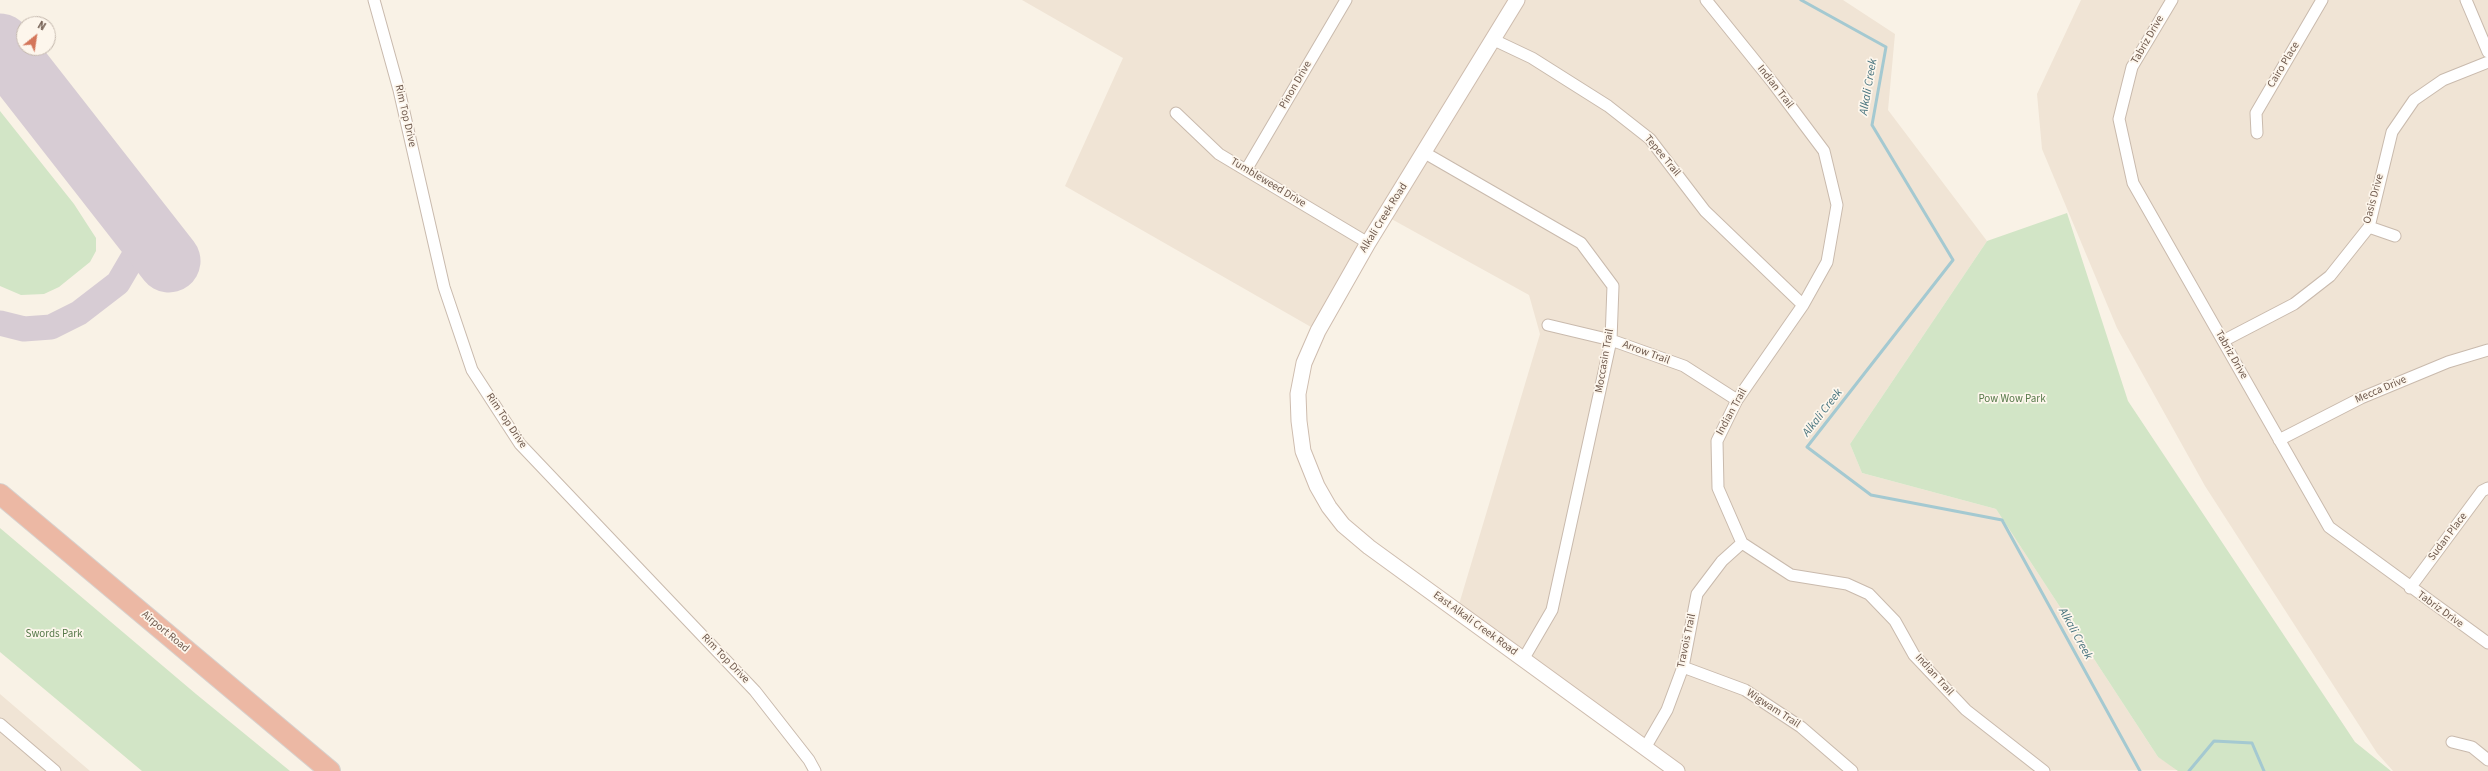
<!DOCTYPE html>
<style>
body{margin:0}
#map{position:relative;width:2488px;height:771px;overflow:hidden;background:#f9f2e6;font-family:"Source Sans 3",sans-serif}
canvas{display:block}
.north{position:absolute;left:16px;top:16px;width:40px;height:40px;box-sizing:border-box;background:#fdf6ec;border:1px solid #c4b8ad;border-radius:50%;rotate:30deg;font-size:11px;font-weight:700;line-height:16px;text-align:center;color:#6f5a4e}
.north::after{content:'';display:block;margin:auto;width:14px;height:18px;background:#d4765a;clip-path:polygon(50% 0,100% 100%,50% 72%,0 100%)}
</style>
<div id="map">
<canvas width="2488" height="771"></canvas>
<div class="north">N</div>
</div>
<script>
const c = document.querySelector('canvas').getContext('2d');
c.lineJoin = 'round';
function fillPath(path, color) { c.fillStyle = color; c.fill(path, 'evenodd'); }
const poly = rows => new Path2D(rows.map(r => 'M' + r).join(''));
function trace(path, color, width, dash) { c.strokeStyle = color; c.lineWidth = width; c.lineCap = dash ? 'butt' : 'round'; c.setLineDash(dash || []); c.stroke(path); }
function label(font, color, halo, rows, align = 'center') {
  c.font = font + ' "Source Sans 3",sans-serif'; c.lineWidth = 3.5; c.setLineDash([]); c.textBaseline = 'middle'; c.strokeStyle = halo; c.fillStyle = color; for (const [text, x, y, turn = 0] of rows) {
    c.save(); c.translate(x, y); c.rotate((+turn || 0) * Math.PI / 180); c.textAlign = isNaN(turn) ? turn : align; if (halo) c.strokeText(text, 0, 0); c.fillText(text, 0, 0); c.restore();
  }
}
fillPath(poly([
 [1022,0,1843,0,1895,34,1888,110,1987,241,1850,444,1862,473,1996,509,2158,757,2179,770,1677,771,1457,611,1540,334,1529,295,1386,216,1318,331,1065,186,1123,58],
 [2081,0,2488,0,2488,771,2393,771,2377,753,2205,486,2117,328,2042,149,2037,94],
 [0,694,90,771,0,771]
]), '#f0e4d5');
fillPath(poly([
 [0,111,74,204,96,238,96,251,90,262,59,287,44,294,21,295,0,286],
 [2067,213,2128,401,2355,742,2391,771,2178,771,2158,757,1996,509,1862,473,1850,444,1987,241],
 [0,528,196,694,290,771,142,771,0,652]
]), '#d2e5c6');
trace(poly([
 [1801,0,1886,47,1872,125,1953,260,1807,447,1871,495,2002,520,2140,771],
 [2189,771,2214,741,2252,743,2264,771]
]), '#a4c9d1', 3);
trace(poly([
 [0,323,24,329,51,327,79,313,118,283,135,254,139,228,135,218]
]), '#d7ccd4', 25);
trace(poly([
 [0,45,169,261]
]), '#d7ccd4', 63);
const street = poly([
 [374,0,399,90,444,287,472,370,520,444,755,691,809,760,815,771],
 [1706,0,1773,83,1824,151,1837,205,1827,262,1803,305,1737,400,1717,441,1718,488,1742,543,1791,575,1847,584,1869,594,1895,621,1914,655,1966,710,2044,771],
 [2172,0,2132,67,2119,119,2133,183,2329,527,2488,643],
 [2466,0,2488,52],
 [1494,40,1532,58,1608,106,1650,139,1705,211,1803,305],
 [1176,113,1219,154,1368,243],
 [2257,133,2256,113,2322,0],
 [1425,153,1581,243,1613,286,1611,340,1552,610,1524,658],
 [1246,170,1346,0],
 [2369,227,2395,236],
 [1548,325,1611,340,1684,366,1737,400],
 [2223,341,2294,304,2330,276,2369,227,2392,132,2414,100,2443,80,2488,62],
 [2279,440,2361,398,2448,362,2488,350],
 [2410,588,2482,491,2488,488],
 [1683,667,1745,690,1801,727,1852,771],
 [0,724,55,771],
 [2452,742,2472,747,2488,760],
 [1645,748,1667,710,1683,667,1697,594,1722,561,1742,543]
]);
const secondary = poly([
 [1517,0,1368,243,1318,331,1304,363,1298,394,1299,421,1303,451,1317,486,1329,507,1343,525,1369,547,1677,771]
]);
const highway = poly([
 [0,494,330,771]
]);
trace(street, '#c9baad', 13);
trace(secondary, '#cebcae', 17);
trace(highway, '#d7d1cd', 22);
trace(street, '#fff', 11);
trace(secondary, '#fff', 15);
trace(highway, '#ecb8a4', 20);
label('11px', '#6f5a4e', '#fdf6ec', [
 ["Tabriz Drive",2148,40,-60],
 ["Cairo Place",2284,65,-59],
 ["Pinon Drive",1296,85,-60],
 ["Indian Trail",1775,87,52],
 ["Rim Top Drive",405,116,77],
 ["Tepee Trail",1662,156,50],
 ["Tumbleweed Drive",1268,183,31],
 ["Oasis Drive",2374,199,-75],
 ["Alkali Creek Road",1384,218,-58],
 ["Arrow Trail",1646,353,20],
 ["Tabriz Drive",2231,355,60],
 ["Moccasin Trail",1605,361,-80],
 ["Mecca Drive",2381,390,-23],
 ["Indian Trail",1732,412,-61],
 ["Rim Top Drive",506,421,56],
 ["Sudan Place",2448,537,-53],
 ["Tabriz Drive",2440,610,36],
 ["East Alkali Creek Road",1475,624,36],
 ["Airport Road",165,632,40],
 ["Travois Trail",1687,641,-78],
 ["Rim Top Drive",725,659,46],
 ["Indian Trail",1934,675,48],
 ["Wigwam Trail",1773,709,33]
]);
label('11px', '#587a4b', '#fdf6ec', [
 ["Pow Wow Park",2012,400],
 ["Swords Park",54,635]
]);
label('italic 12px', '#4b7680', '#fdf6ec', [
 ["Alkali Creek",1869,87,-80],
 ["Alkali Creek",1823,413,-52],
 ["Alkali Creek",2075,634,61]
]);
</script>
